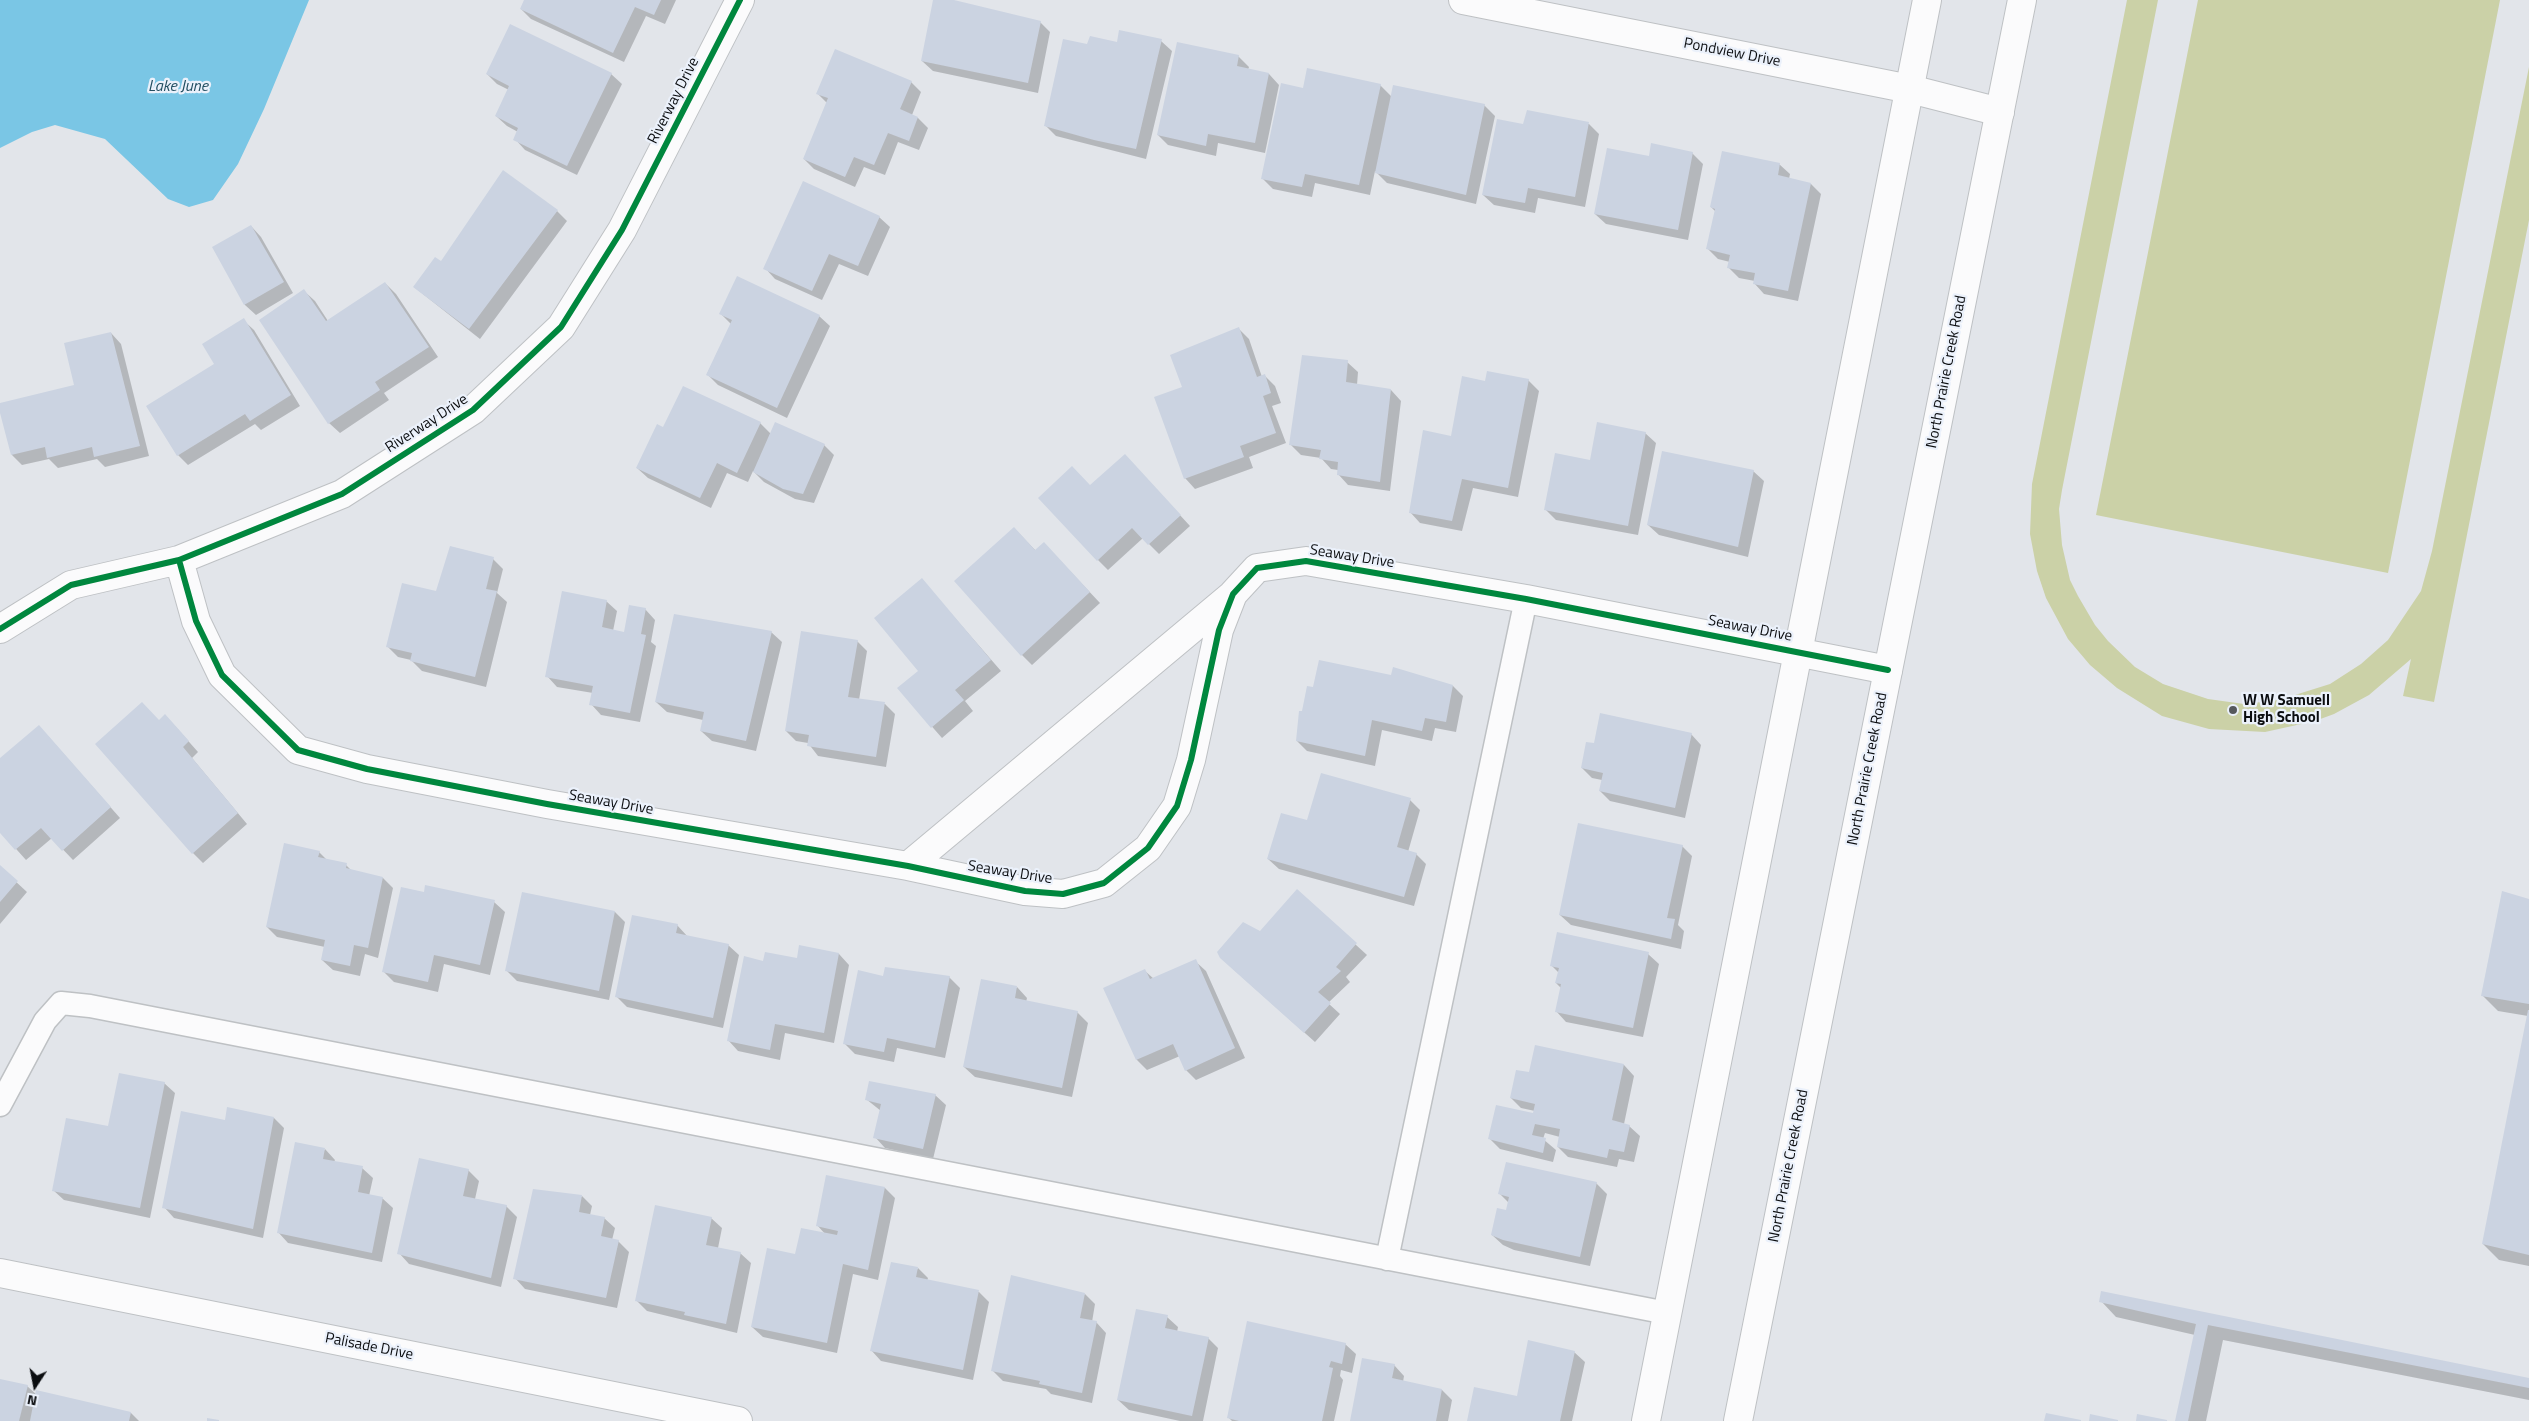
<!DOCTYPE html>
<style>
body{margin:0}
#map{position:relative;width:2529px;height:1421px;overflow:hidden;background:#e2e5ea;font-family:"Titillium Web",sans-serif}
canvas{display:block}
.north{position:absolute;left:10px;top:1361px;width:50px;height:50px;-webkit-text-stroke:4px #ebf1fb;paint-order:stroke;rotate:191deg;font-size:14px;font-weight:700;line-height:20px;text-align:center;color:#0b0d10}
.north::after{content:'';display:block;margin:auto;width:18px;height:22px;background:#0b0d10;clip-path:polygon(50% 0,100% 100%,50% 72%,0 100%)}
</style>
<div id="map">
<canvas width="2529" height="1421"></canvas>
<div class="north">N</div>
</div>
<script>
const c = document.querySelector('canvas').getContext('2d');
c.lineJoin = 'round';
function fillPath(path, color) { c.fillStyle = color; c.fill(path, 'evenodd'); }
const poly = rows => new Path2D(rows.map(r => 'M' + r).join(''));
function trace(path, color, width, dash) { c.strokeStyle = color; c.lineWidth = width; c.lineCap = dash ? 'butt' : 'round'; c.setLineDash(dash || []); c.stroke(path); }
function label(font, color, halo, rows, align = 'center') {
  c.font = font + ' "Titillium Web",sans-serif'; c.lineWidth = 4.5; c.setLineDash([]); c.textBaseline = 'middle'; c.strokeStyle = halo; c.fillStyle = color; for (const [text, x, y, turn = 0] of rows) {
    c.save(); c.translate(x, y); c.rotate((+turn || 0) * Math.PI / 180); c.textAlign = isNaN(turn) ? turn : align; if (halo) c.strokeText(text, 0, 0); c.fillText(text, 0, 0); c.restore();
  }
}
fillPath(poly([
 [2127,0,2158,0,2062,490,2059,509,2062,545,2070,580,2078,596,2095,625,2108,641,2135,667,2163,684,2208,699,2244,704,2279,700,2330,684,2361,664,2388,640,2421,591,2432,551,2529,67,2529,220,2434,702,2403,696,2411,659,2369,695,2334,714,2315,721,2265,732,2209,729,2162,716,2117,688,2090,665,2068,639,2046,598,2037,571,2030,534,2032,484],
 [2198,0,2500,0,2388,573,2096,515]
]), '#cbd1a7');
fillPath(poly([
 [0,0,309,0,264,109,238,164,213,200,189,207,168,199,105,139,55,125,32,132,0,148]
]), '#7ac6e5');
fillPath(poly([
 [525,0,676,0,665,24,646,16,624,62,531,19,521,9],
 [934,0,949,0,1040,22,1050,32,1038,93,933,71,922,61],
 [1161,41,1172,51,1146,159,1056,136,1045,125,1088,45],
 [1238,56,1249,67,1248,70,1269,74,1279,85,1265,153,1218,143,1216,156,1168,145,1158,135],
 [487,74,611,74,622,84,577,175,525,150,515,139,518,132,507,126,496,116,509,90,497,84],
 [911,82,921,92,912,115,918,118,928,128,919,150,898,142,885,175,864,167,855,187,814,169,804,159,827,103,818,94],
 [1380,85,1392,97,1484,105,1495,116,1476,204,1387,183,1375,171,1370,195,1315,183,1312,197,1273,189,1262,178,1304,89],
 [1589,124,1599,134,1585,207,1538,198,1535,213,1494,205,1483,195,1524,125],
 [1692,153,1703,164,1688,240,1606,224,1595,214,1650,157],
 [1779,164,1790,174,1789,179,1811,184,1821,194,1798,301,1764,294,1754,283,1755,281,1739,278,1728,267,1730,262,1718,259,1708,249,1716,212,1711,207],
 [557,211,567,221,480,339,414,287,441,263],
 [879,217,890,227,868,276,839,264,822,300,775,279,765,268],
 [251,226,261,237,293,293,256,315,245,305,214,248],
 [385,283,396,294,438,357,384,393,389,400,340,433,329,423,304,291,315,301,328,321],
 [721,314,819,316,830,326,787,418,718,385,707,374,731,324],
 [243,320,254,330,300,406,261,430,255,424,188,465,178,455,216,365],
 [1238,328,1249,339,1262,377,1265,376,1275,386,1281,403,1272,406,1286,443,1249,457,1253,468,1195,489,1185,478,1184,387],
 [111,333,121,344,149,456,105,467,97,459,58,468,49,459,22,465,12,455,0,405,76,386],
 [1347,362,1358,372,1357,385,1391,390,1401,401,1390,491,1348,485,1338,474,1338,470,1331,469,1321,458,1301,455,1291,445],
 [1528,380,1539,391,1518,497,1473,488,1462,531,1420,523,1410,512,1452,437,1486,382],
 [760,423,771,434,824,445,834,455,814,503,795,499,764,482,753,471,748,482,727,473,711,508,648,478,637,468,664,429],
 [1645,433,1656,443,1638,535,1556,520,1545,509,1591,461],
 [1135,466,1190,526,1159,554,1143,538,1108,570,1098,560,1091,487],
 [1753,471,1764,481,1748,557,1659,535,1648,525],
 [1014,528,1036,551,1054,554,1100,603,1032,665,1022,655],
 [493,559,503,569,497,593,507,602,486,687,422,671,411,660,398,657,388,647,437,593],
 [922,580,1001,671,965,701,973,711,942,738,899,689,920,671],
 [606,601,617,611,613,631,625,633,645,609,655,620,651,642,656,646,640,722,601,715,591,704,593,693,557,687,547,676],
 [771,632,782,642,756,751,712,741,701,731,703,720,667,712,656,702],
 [857,641,867,651,859,700,885,704,895,714,886,767,818,756,808,743,796,741,786,731],
 [1392,677,1453,686,1463,696,1456,732,1435,728,1432,741,1382,730,1375,766,1307,751,1297,741,1303,713,1314,688],
 [159,721,175,726,198,752,192,758,247,824,203,863,193,853],
 [39,726,120,818,73,860,52,838,26,860,0,831,0,760],
 [1691,734,1701,745,1685,818,1610,801,1600,791,1602,780,1592,778,1582,768,1594,745],
 [1410,800,1420,810,1408,852,1416,854,1426,864,1414,906,1279,869,1268,859,1308,822],
 [1682,846,1692,856,1678,925,1684,931,1681,949,1571,925,1560,915],
 [319,852,328,861,346,865,352,871,383,878,393,888,378,958,365,954,360,976,333,970,322,960,325,947,277,937,267,927],
 [0,867,27,892,0,924],
 [1297,891,1367,955,1346,977,1350,982,1328,1003,1340,1014,1315,1042,1232,968],
 [425,894,494,902,505,912,490,975,444,964,438,992,394,982,384,972],
 [523,894,615,912,625,922,609,1000,517,981,507,971],
 [2529,900,2529,1266,2499,1260,2483,1244,2528,1016,2498,1011,2482,995],
 [677,925,688,937,728,945,739,955,723,1028,627,1007,617,997],
 [839,954,849,965,834,1043,785,1033,780,1060,738,1051,728,1040,764,962],
 [1648,954,1659,964,1643,1037,1566,1022,1556,1011,1561,988,1556,983,1559,973,1551,965],
 [1195,961,1206,971,1245,1058,1196,1080,1186,1070,1180,1056,1147,1070,1137,1060,1105,989,1145,971,1154,979],
 [884,977,949,977,960,988,945,1058,897,1048,894,1062,855,1054,844,1043],
 [1017,987,1027,998,1026,1002,1077,1012,1088,1023,1072,1097,975,1077,964,1067],
 [1536,1047,1624,1065,1634,1076,1624,1124,1629,1126,1640,1136,1634,1162,1619,1159,1617,1167,1568,1157,1558,1147,1560,1137,1545,1133,1543,1139,1556,1150,1553,1162,1500,1149,1490,1139,1534,1114,1535,1111,1521,1108,1511,1098,1530,1074],
 [164,1083,175,1093,150,1218,64,1200,53,1190,109,1128],
 [935,1095,946,1105,933,1159,885,1148,875,1137,881,1111,866,1099],
 [274,1118,284,1128,263,1238,174,1218,164,1207,226,1121],
 [325,1149,335,1160,334,1162,362,1168,373,1178,369,1196,382,1198,393,1208,382,1262,288,1243,278,1232],
 [468,1170,479,1181,475,1199,506,1206,517,1217,501,1287,409,1264,399,1253],
 [827,1176,885,1188,895,1198,878,1280,853,1274,837,1353,763,1337,752,1327,796,1255,826,1235,817,1225],
 [1596,1183,1607,1194,1590,1266,1514,1250,1503,1245,1492,1235,1507,1212,1509,1203,1500,1194],
 [582,1196,592,1206,590,1215,604,1218,615,1228,612,1240,618,1241,629,1252,617,1308,525,1289,515,1278],
 [711,1218,722,1228,718,1248,740,1253,751,1263,737,1333,647,1311,637,1301],
 [918,1268,928,1278,927,1281,979,1292,989,1302,973,1380,881,1361,871,1350],
 [1085,1294,1095,1304,1092,1322,1096,1322,1106,1333,1092,1403,1051,1394,1046,1389,1003,1381,993,1371],
 [2101,1301,2529,1379,2529,1400,2223,1340,2206,1421,2176,1421,2195,1335,2116,1317],
 [1167,1317,1178,1327,1177,1332,1208,1338,1218,1348,1203,1421,1180,1421,1129,1410,1118,1400],
 [1345,1344,1356,1354,1352,1373,1341,1370,1340,1376,1343,1380,1334,1421,1232,1421,1228,1417],
 [1574,1352,1585,1362,1572,1421,1468,1421,1518,1398],
 [1394,1365,1404,1376,1403,1382,1442,1390,1452,1400,1448,1421,1351,1421],
 [0,1380,27,1386,37,1395,131,1413,139,1421,0,1421]
]), '#0003');
fillPath(poly([
 [524,0,661,0,654,15,635,7,613,53,520,9],
 [933,0,954,0,1041,21,1028,83,921,61],
 [510,24,612,73,567,166,513,140,518,128,495,116,509,86,486,74],
 [1119,30,1162,39,1136,149,1094,140,1044,126,1063,39,1087,44,1090,36,1117,42],
 [1177,42,1239,55,1237,66,1269,73,1255,143,1208,134,1206,146,1157,135],
 [835,49,912,81,900,109,918,117,909,141,888,133,874,165,854,157,845,177,803,159,828,98,816,94],
 [1307,68,1381,84,1359,185,1305,174,1302,187,1261,179,1281,83,1303,88],
 [1393,85,1485,104,1466,195,1375,173],
 [1527,110,1589,122,1575,197,1528,188,1525,203,1482,195,1497,119,1523,124],
 [1651,143,1693,152,1678,230,1594,214,1607,148,1649,156],
 [1722,151,1780,163,1778,175,1811,183,1788,291,1753,284,1755,273,1727,268,1730,255,1706,249,1715,209,1710,207],
 [503,170,558,210,469,329,413,287,435,257,441,261],
 [803,181,880,216,858,266,829,254,812,291,763,269],
 [251,225,284,282,244,305,212,247],
 [737,276,820,315,777,408,706,375,732,320,719,314],
 [385,282,429,347,375,382,380,390,328,424,259,320,304,289,326,321],
 [244,318,291,395,250,421,245,414,177,456,146,406,214,364,202,344],
 [1239,327,1257,377,1265,374,1271,393,1263,396,1276,433,1240,446,1244,457,1184,479,1154,397,1182,387,1170,355],
 [111,332,140,446,94,457,92,447,47,458,45,447,11,455,0,413,0,403,74,385,64,343],
 [1302,355,1348,360,1346,382,1391,389,1380,482,1337,475,1338,462,1319,459,1321,450,1289,445],
 [1487,371,1529,379,1508,488,1462,479,1452,521,1409,513,1423,430,1451,436,1462,376,1485,381],
 [683,386,761,422,737,473,717,463,700,498,636,468,657,424,663,427],
 [775,422,825,444,803,494,783,489,753,472],
 [1597,422,1646,432,1628,526,1544,510,1555,453,1590,460],
 [1662,451,1754,470,1738,547,1647,525],
 [1125,454,1181,515,1148,545,1132,528,1097,561,1038,498,1072,466,1090,485],
 [1014,527,1035,550,1044,542,1090,592,1021,656,954,581],
 [450,546,494,557,486,589,497,591,475,677,410,661,412,653,386,647,402,583,436,591],
 [922,578,991,660,955,690,964,700,931,728,897,688,918,671,874,618],
 [562,591,607,600,602,627,624,632,629,605,646,608,641,634,646,635,630,713,589,705,593,686,545,677],
 [674,614,772,631,746,741,700,731,704,712,655,702],
 [801,631,858,640,848,697,885,702,876,757,807,746,809,735,785,731],
 [1319,660,1391,675,1393,667,1453,685,1446,722,1425,718,1422,731,1372,720,1365,756,1296,741,1299,711,1302,711,1307,686,1313,687],
 [142,702,159,720,165,714,189,741,183,747,238,813,192,854,95,744],
 [1600,713,1692,733,1675,808,1599,791,1603,773,1581,768,1586,742,1594,743],
 [39,725,111,807,62,851,41,828,15,850,0,833,0,758],
 [1321,773,1411,798,1397,847,1417,853,1404,897,1267,859,1281,813,1307,820],
 [1578,823,1683,845,1667,918,1675,919,1671,939,1559,915],
 [284,843,320,851,318,857,347,863,346,868,383,877,368,948,354,945,350,966,321,960,325,940,266,927],
 [0,865,18,881,0,902],
 [425,885,495,900,480,965,434,955,428,982,382,972,401,887,424,892],
 [1297,889,1357,943,1336,967,1341,971,1318,992,1331,1003,1304,1033,1220,958,1217,952,1243,922,1260,931],
 [2502,891,2529,899,2529,1004,2481,996],
 [522,892,615,911,599,991,505,971],
 [632,915,678,924,676,933,729,944,713,1018,615,997],
 [1557,932,1649,952,1633,1028,1555,1012,1561,984,1555,983,1559,968,1550,966],
 [799,945,839,953,824,1033,775,1024,770,1050,727,1041,744,956,763,961,765,952,797,958],
 [1196,959,1235,1048,1185,1071,1173,1044,1136,1060,1103,988,1145,969,1150,979],
 [885,967,950,976,935,1048,887,1038,884,1052,843,1044,858,970,883,976],
 [981,979,1017,986,1015,998,1078,1011,1062,1088,963,1067],
 [2528,1010,2529,1010,2529,1255,2482,1244],
 [1535,1045,1624,1064,1612,1120,1630,1125,1624,1152,1609,1149,1607,1158,1557,1147,1560,1129,1535,1124,1532,1135,1546,1138,1543,1153,1488,1139,1496,1105,1533,1113,1535,1104,1510,1098,1516,1070,1529,1072],
 [119,1073,165,1082,140,1208,52,1191,66,1118,108,1126],
 [869,1081,936,1094,923,1149,873,1138,881,1104,865,1100],
 [227,1107,274,1117,253,1229,162,1208,181,1111,225,1120],
 [295,1142,325,1148,323,1159,363,1166,358,1192,383,1197,372,1253,277,1233],
 [419,1158,469,1169,463,1196,507,1205,491,1278,397,1254],
 [1506,1162,1597,1182,1580,1257,1503,1240,1491,1235,1497,1208,1506,1210,1509,1197,1498,1194],
 [826,1175,885,1187,868,1270,843,1264,827,1343,751,1327,767,1248,795,1254,801,1228,837,1235,838,1231,816,1226],
 [533,1189,582,1195,579,1212,605,1217,601,1236,619,1240,606,1298,513,1279],
 [655,1205,712,1217,706,1245,741,1252,726,1324,684,1315,685,1312,635,1301],
 [891,1262,918,1267,916,1277,979,1290,963,1370,870,1351],
 [1011,1275,1085,1293,1080,1318,1097,1321,1082,1393,1039,1384,1040,1381,991,1371],
 [2101,1291,2529,1378,2529,1388,2208,1325,2188,1421,2175,1421,2196,1324,2099,1302],
 [1136,1309,1168,1315,1165,1328,1209,1337,1192,1416,1117,1400],
 [1247,1321,1346,1343,1342,1364,1331,1361,1329,1367,1333,1368,1322,1421,1239,1421,1227,1418],
 [1528,1340,1575,1351,1560,1421,1467,1421,1474,1387,1517,1396],
 [1362,1358,1395,1364,1392,1378,1442,1389,1436,1421,1350,1421],
 [0,1379,28,1385,19,1421,0,1421],
 [36,1390,131,1412,129,1421,30,1421],
 [2046,1413,2081,1420,2081,1421,2044,1421],
 [2090,1414,2118,1420,2118,1421,2089,1421],
 [2137,1414,2167,1420,2167,1421,2136,1421],
 [207,1418,219,1420,219,1421,207,1421]
]), '#cbd3e1');
const service = poly([
 [0,1105,45,1021,61,1003,90,1006,1667,1313],
 [1387,1259,1526,599]
]);
const minor = poly([
 [1463,0,1910,89,2000,112],
 [179,560,196,621,222,675,298,750,367,769,547,804,908,866,1025,891,1063,894,1104,883,1148,848,1177,806,1191,760,1219,630,1233,594,1257,568,1306,561,1526,599,1888,670],
 [0,629,71,585,179,560,342,494,473,410,561,327,622,230,740,0],
 [908,866,1231,596],
 [0,1273,738,1421]
]);
const secondary = poly([
 [1646,1421,1927,0],
 [1738,1421,2022,0]
]);
trace(service, '#bec1c4', 25);
trace(minor, '#bec1c4', 30);
trace(secondary, '#bec1c4', 30);
trace(service, '#fbfbfc', 22);
trace(minor, '#fbfbfc', 28);
trace(secondary, '#fbfbfc', 28);
trace(poly([
 [179,560,196,621,222,675,298,750,367,769,547,804,908,866,1025,891,1063,894,1104,883,1148,848,1177,806,1191,760,1219,630,1233,594,1257,568,1306,561,1526,599,1888,670],
 [0,629,71,585,179,560,342,494,473,410,561,327,622,230,740,0]
]), '#00873e', 6);
for (const [x, y, r, color] of [
 [2233,710,5,"#56595c"]
]) { const dot = new Path2D(); dot.arc(x, y, r, 0, 2 * Math.PI); c.fillStyle = color; c.fill(dot); trace(dot, '#ebf1fb', 2); }
label('15px', '#0b0d10', '#ebf1fb', [
 ["Pondview Drive",1732,53,11],
 ["Riverway Drive",674,101,-63],
 ["North Prairie Creek Road",1947,372,-79],
 ["Riverway Drive",427,424,-33],
 ["Seaway Drive",1352,557,9],
 ["Seaway Drive",1750,629,11],
 ["North Prairie Creek Road",1868,769,-79],
 ["Seaway Drive",611,803,10],
 ["Seaway Drive",1010,873,9],
 ["North Prairie Creek Road",1789,1166,-79],
 ["Palisade Drive",369,1347,11]
]);
label('bold 15px', '#0b0d10', '#ebf1fb', [
 ["W W Samuell",2243,701],
 ["High School",2243,718]
], 'left');
label('italic 16px', '#224e61', '#ebf1fb', [
 ["Lake June",178,87]
]);
</script>
